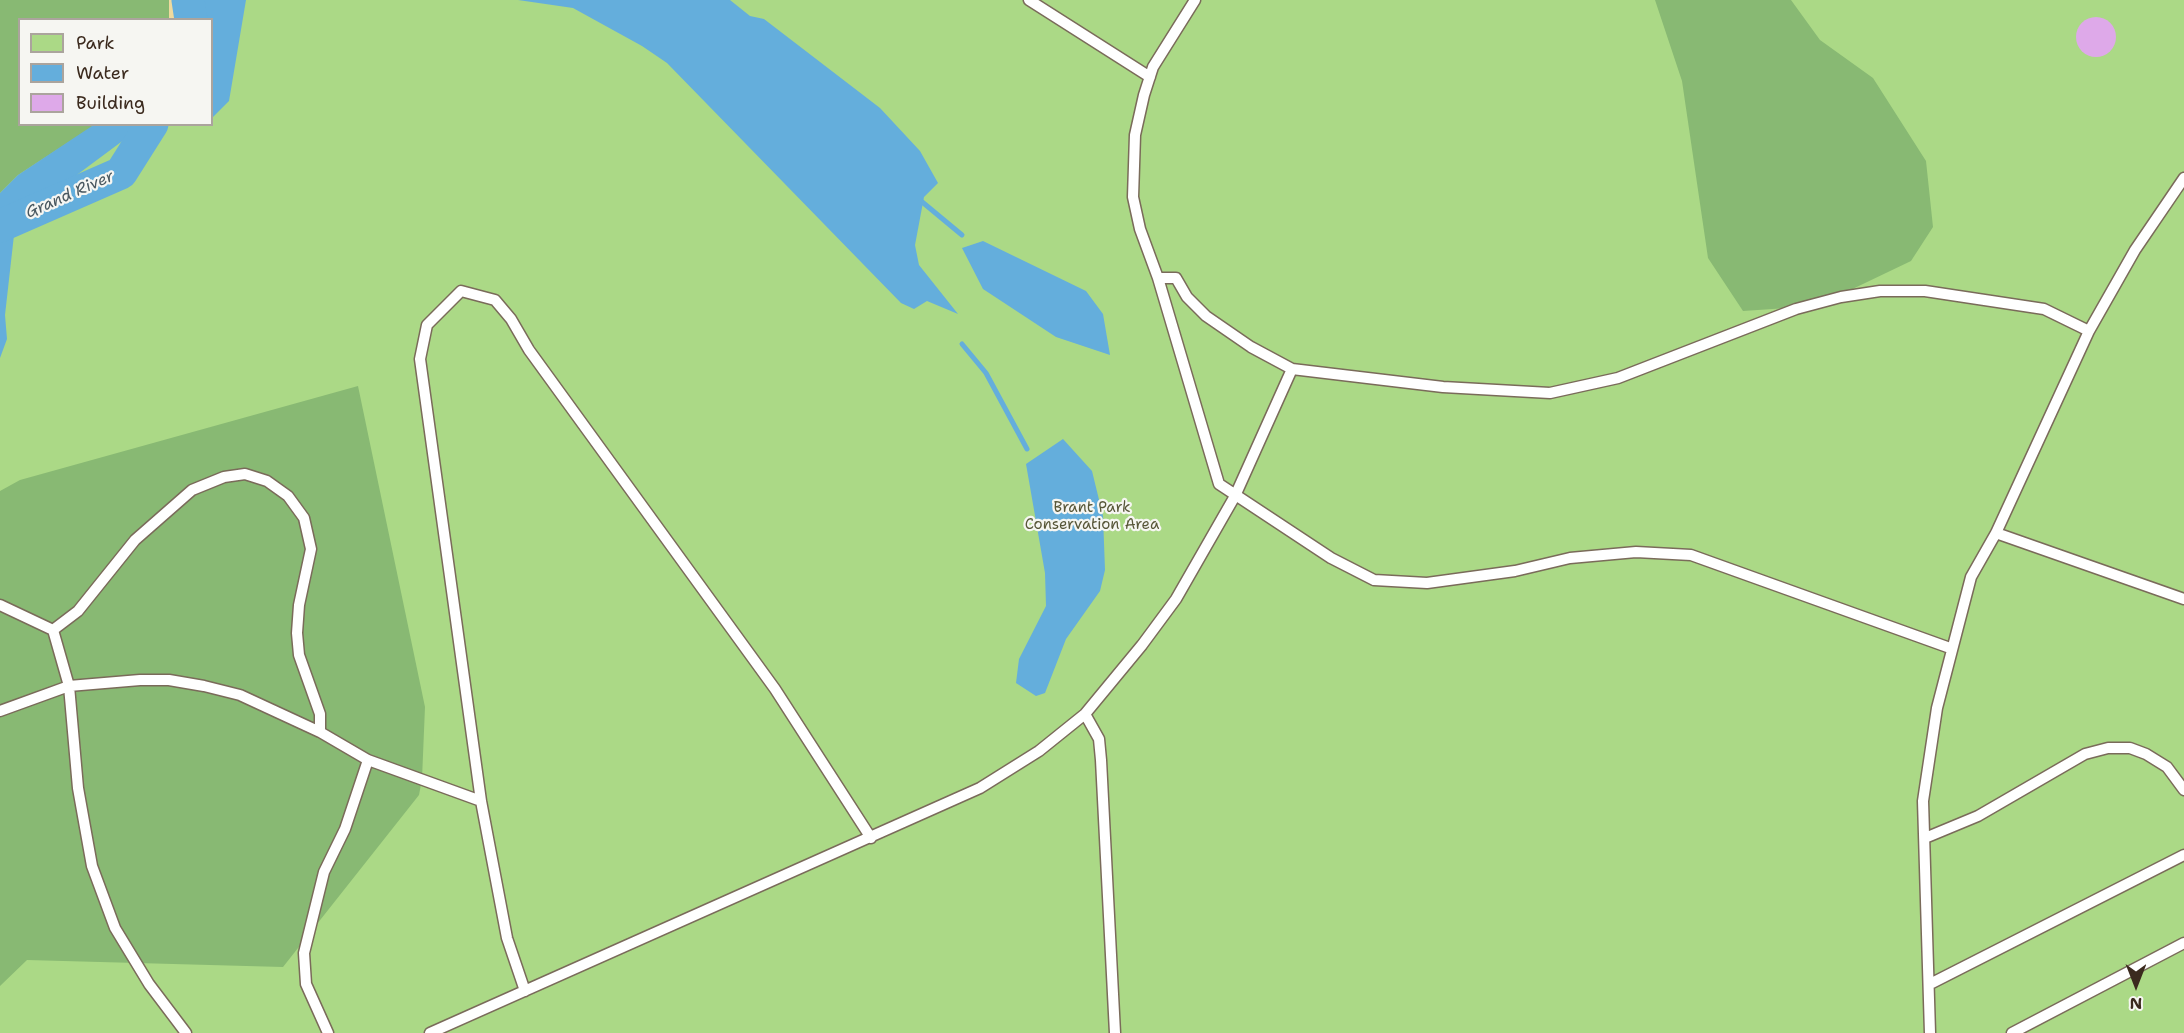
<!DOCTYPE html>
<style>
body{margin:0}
#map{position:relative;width:2184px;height:1033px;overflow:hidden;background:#f0e3c9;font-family:"Shantell Sans",sans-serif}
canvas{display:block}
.legend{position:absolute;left:18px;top:18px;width:195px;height:108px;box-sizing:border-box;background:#f6f6f2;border:2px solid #aba49d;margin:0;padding:8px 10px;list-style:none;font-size:18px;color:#3b2a1e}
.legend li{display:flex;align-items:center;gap:12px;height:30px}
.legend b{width:30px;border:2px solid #aba49d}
.north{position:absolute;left:2106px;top:955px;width:60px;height:60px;-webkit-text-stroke:4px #f6f6f2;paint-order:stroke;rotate:180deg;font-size:16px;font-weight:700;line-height:24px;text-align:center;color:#3b2a1e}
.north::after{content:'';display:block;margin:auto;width:21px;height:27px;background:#3b2a1e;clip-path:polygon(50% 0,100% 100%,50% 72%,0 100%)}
</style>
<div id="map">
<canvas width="2184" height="1033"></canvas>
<ul class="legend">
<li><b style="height:16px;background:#abd986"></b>Park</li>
<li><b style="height:16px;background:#64aedc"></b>Water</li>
<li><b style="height:16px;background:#dea9e9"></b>Building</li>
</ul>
<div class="north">N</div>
</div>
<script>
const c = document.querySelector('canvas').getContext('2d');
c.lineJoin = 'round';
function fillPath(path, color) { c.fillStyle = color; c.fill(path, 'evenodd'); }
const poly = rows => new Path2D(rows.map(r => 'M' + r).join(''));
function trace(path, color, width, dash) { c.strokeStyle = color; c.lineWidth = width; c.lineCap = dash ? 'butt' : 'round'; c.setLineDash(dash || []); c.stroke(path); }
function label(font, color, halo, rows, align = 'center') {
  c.font = font + ' "Shantell Sans",sans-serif'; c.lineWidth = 4.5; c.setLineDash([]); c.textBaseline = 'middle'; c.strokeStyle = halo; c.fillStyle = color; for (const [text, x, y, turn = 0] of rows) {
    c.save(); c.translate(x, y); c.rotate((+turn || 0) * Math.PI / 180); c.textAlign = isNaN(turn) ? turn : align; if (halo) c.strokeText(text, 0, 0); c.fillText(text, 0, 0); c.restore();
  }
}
fillPath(poly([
 [0,0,2184,0,2184,1033,0,1033],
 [20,20,212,20,212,124,20,124]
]), '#abd986');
fillPath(poly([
 [0,0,200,0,196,19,20,20,20,124,95,125,18,175,0,193],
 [1655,0,1791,0,1820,40,1873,78,1926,161,1933,227,1911,261,1817,306,1743,311,1708,258,1682,81],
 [358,386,425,707,422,779,419,795,283,967,27,960,0,986,0,491,20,480]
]), '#88b973');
fillPath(poly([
 [169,0,200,0,196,19,169,19]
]), '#eeda9e');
fillPath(poly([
 [200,0,246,0,229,101,212,118,212,20,196,19],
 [518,0,730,0,750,16,764,19,880,108,920,151,938,183,924,197,915,245,919,265,958,314,927,301,914,309,901,303,667,63,642,46,573,8],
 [95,124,144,125,35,206,14,235,5,315,7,339,0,358,0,193,18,175],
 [983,241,1086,291,1103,314,1110,355,1056,337,983,289,962,248],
 [1063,439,1092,471,1103,516,1105,570,1100,591,1066,639,1045,693,1036,696,1016,683,1019,659,1046,606,1045,573,1026,464]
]), '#64aedc');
trace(poly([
 [921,201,962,235],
 [962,344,986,373,1027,449]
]), '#64aedc', 5);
trace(poly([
 [188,0,191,20],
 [0,226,121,173,152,124]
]), '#64aedc', 33);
fillPath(poly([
 '2076 37a20 20 0 1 1 40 0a20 20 0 1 1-40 0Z'
]), '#dea9e9');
const service = poly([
 [1029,0,1150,77],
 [1195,0,1153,67,1144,95,1135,135,1133,197,1140,229,1158,278,1219,484,1331,558,1374,580,1427,583,1515,571,1570,558,1636,552,1691,555,1950,648],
 [1158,278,1176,278,1187,297,1206,316,1251,347,1292,369,1443,387,1550,393,1618,378,1796,309,1841,297,1880,291,1925,291,2044,309,2089,331],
 [1996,533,2184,599],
 [0,605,53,630],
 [53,630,78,611,135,540,192,490,224,477,245,474,267,481,288,496,304,518,311,549,299,605,297,633,299,655,320,714,320,732],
 [53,630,69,686,78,788,92,866,115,928,149,984,186,1033],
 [0,711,69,686,140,680,169,680,204,686,240,695,320,732,368,760,481,801],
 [1085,714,1099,739,1101,760,1115,1033],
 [1925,838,1978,816,2085,754,2108,748,2130,748,2146,754,2167,767,2184,790],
 [1930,984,2184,855],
 [525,991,507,938,481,801,420,359,427,325,461,291,495,300,511,319,529,350,775,689,871,838],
 [328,1033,306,984,304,953,324,872,345,829,368,760],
 [430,1033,980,788,1039,751,1085,714,1142,645,1176,599,1235,496,1292,369],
 [1930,1033,1923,801,1937,708,1971,577,1996,533,2089,331,2135,250,2184,178],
 [2012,1033,2184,943]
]);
trace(service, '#7a6b5a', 13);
trace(service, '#fff', 10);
label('15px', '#575638', '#f6f6f2', [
 ["Brant Park",1092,508],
 ["Conservation Area",1092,525]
]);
label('italic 16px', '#495860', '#f6f6f2', [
 ["Grand River",70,195,-24]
]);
</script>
